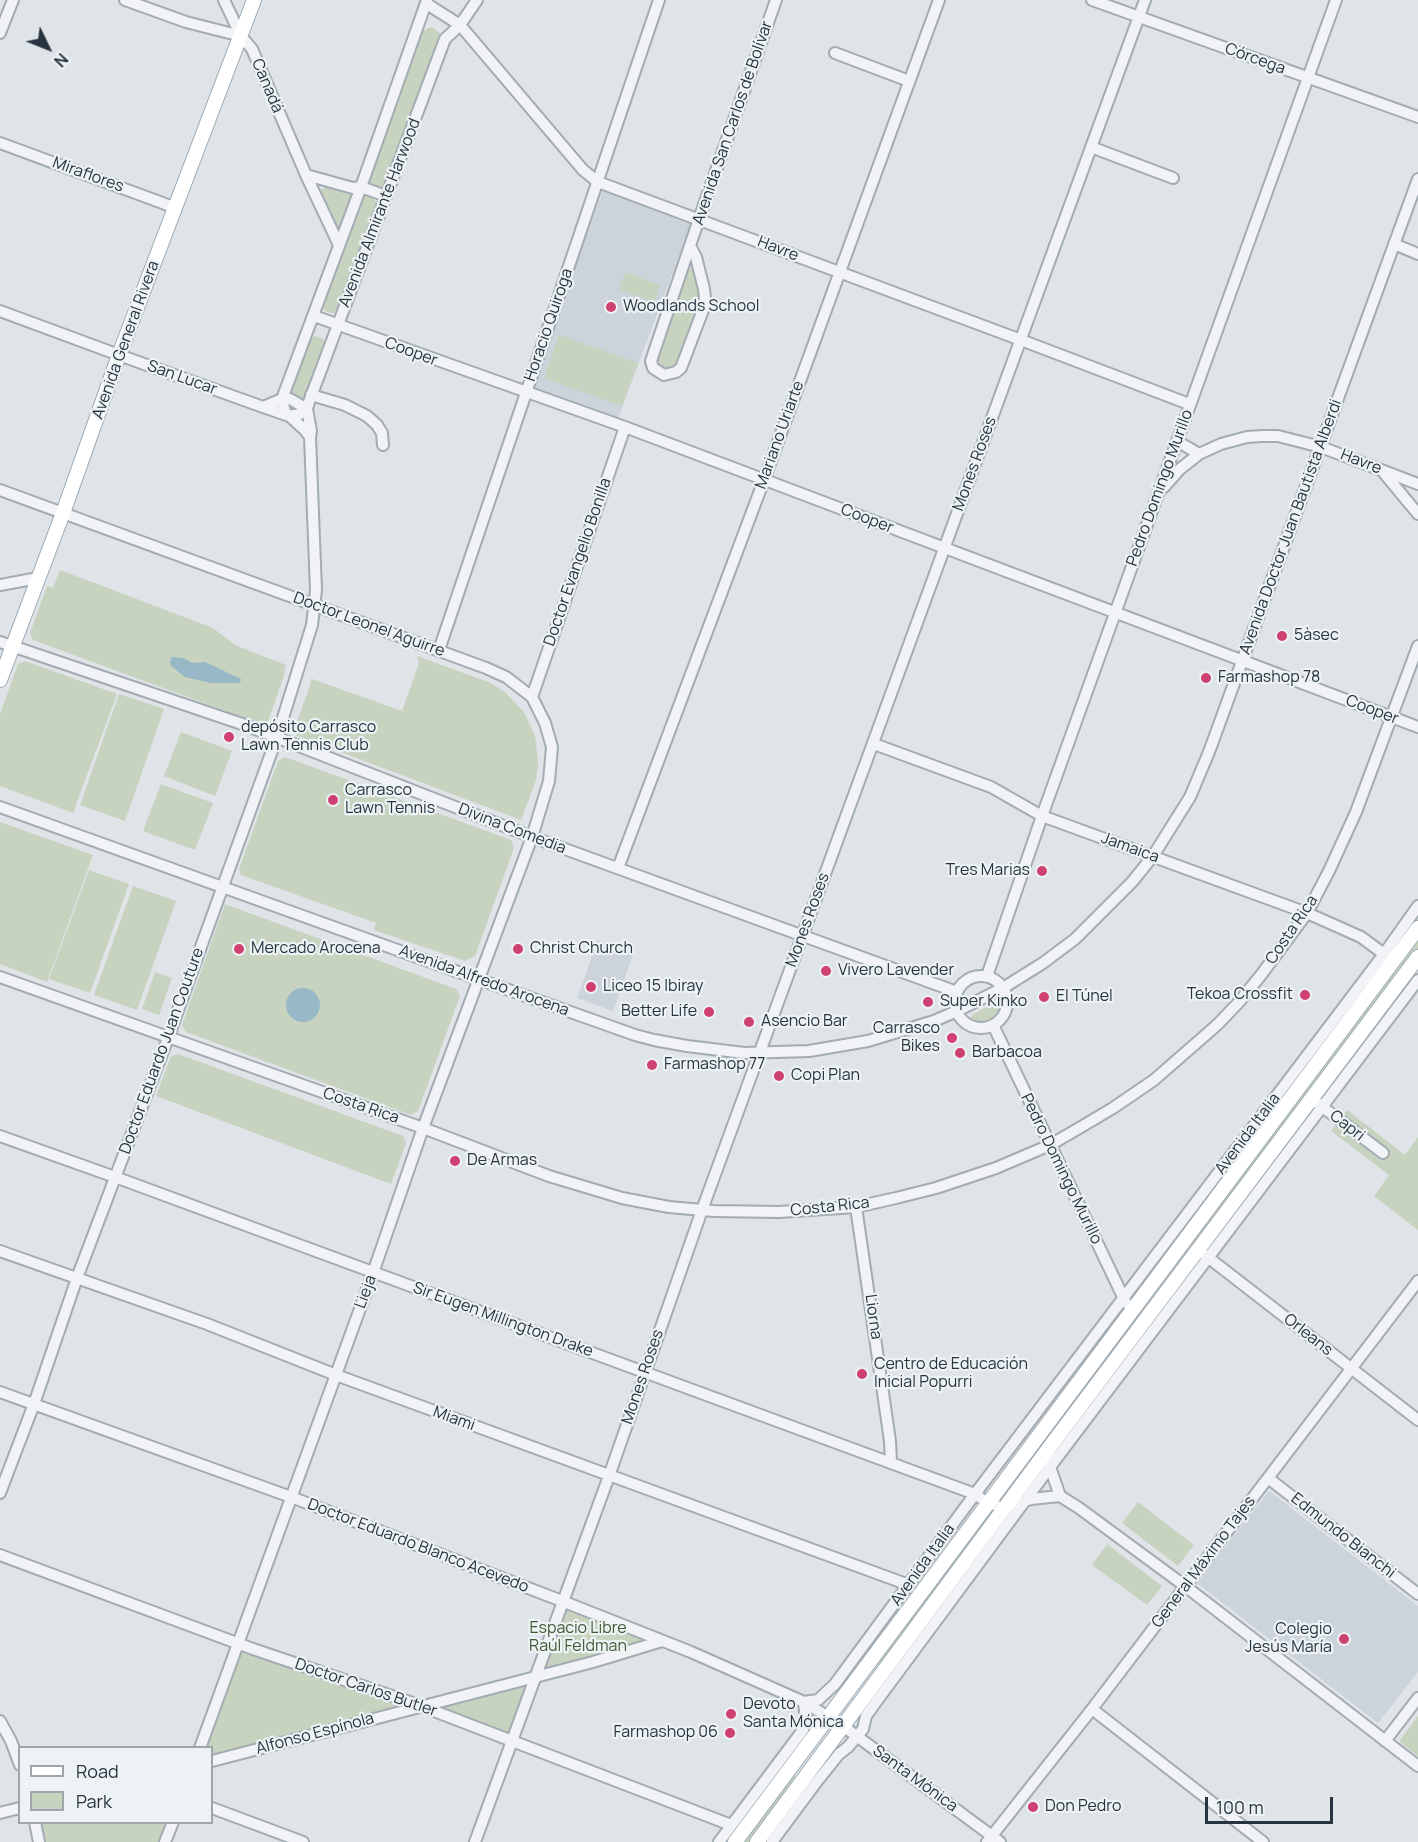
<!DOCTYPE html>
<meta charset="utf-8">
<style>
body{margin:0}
#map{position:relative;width:1418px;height:1842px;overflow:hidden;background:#dee4e8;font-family:Manrope,sans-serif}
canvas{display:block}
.legend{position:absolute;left:18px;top:1746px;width:195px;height:78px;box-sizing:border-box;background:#edf2f5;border:2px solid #9ea6ac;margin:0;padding:8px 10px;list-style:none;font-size:18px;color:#27343f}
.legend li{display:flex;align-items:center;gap:12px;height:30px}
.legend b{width:30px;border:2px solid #9ea6ac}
.north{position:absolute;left:18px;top:18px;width:60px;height:60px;-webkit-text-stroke:4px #edf2f5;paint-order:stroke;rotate:133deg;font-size:16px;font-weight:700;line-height:24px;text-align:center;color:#27343f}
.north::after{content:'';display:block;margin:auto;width:21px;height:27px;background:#27343f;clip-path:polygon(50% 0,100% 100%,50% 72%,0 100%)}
.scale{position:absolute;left:1205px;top:1797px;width:128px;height:27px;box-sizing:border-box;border:3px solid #27343f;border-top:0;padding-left:8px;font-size:18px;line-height:21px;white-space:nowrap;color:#27343f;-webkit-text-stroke:4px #edf2f5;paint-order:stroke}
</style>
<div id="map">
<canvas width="1418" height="1842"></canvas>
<ul class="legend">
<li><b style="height:8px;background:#fff"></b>Road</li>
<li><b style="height:16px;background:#c7d2bf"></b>Park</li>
</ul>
<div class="north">N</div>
<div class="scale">100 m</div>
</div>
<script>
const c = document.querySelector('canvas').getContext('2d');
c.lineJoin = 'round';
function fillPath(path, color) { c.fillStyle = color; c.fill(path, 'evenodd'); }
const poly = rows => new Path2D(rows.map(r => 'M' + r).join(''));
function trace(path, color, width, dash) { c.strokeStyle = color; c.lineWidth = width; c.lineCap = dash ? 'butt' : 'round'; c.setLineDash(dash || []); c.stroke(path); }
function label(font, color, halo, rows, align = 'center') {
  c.font = font + ' Manrope,sans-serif'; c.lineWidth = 4.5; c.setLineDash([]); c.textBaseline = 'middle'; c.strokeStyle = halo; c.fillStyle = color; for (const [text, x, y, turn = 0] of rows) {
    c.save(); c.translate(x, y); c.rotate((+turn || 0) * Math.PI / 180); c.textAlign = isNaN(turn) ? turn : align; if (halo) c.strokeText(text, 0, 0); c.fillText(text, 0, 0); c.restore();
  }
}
fillPath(poly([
 [603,190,691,224,617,421,531,390],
 [598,940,634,952,613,1011,577,998],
 [1269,1491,1418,1606,1418,1672,1378,1723,1197,1583]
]), '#ccd3da');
fillPath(poly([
 [430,27,433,28,440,33,439,41,385,183,380,188,376,189,369,183,369,177,423,31],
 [330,186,349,190,354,194,341,228,336,227,320,194,322,189],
 [367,196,373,198,376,202,376,207,338,310,334,313,326,312,322,305,360,200],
 [689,268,695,269,702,303,679,367,672,373,655,364,656,356,687,270],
 [625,272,660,285,654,302,619,289],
 [559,335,638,363,622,406,544,378],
 [315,336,322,338,326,343,304,400,302,401,296,396,289,395,309,341],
 [60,570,213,628,235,645,286,665,284,672,285,673,268,721,261,724,33,640,30,633,47,586,53,588],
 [417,656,491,683,506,693,524,712,535,736,538,762,536,780,521,820,293,734,312,679,402,711,419,663],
 [25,661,117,694,73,813,0,786,0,714,18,664],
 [119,694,164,709,125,821,80,805],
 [181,732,232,751,215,796,164,776],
 [285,757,511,840,514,848,475,956,465,961,374,930,376,923,241,875,239,869,278,761],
 [161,784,213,803,195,850,143,831],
 [0,822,93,855,47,982,0,964],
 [89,870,129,884,90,993,49,979],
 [133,886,176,901,137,1010,94,995],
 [225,904,456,989,460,996,418,1111,411,1115,186,1032,182,1025],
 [1418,935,1418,949,1010,1491,1008,1490,1007,1488],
 [155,972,172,978,159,1015,142,1009],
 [997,1001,1002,1004,1001,1008,990,1020,980,1022,971,1019,972,1015],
 [178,1054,403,1136,406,1143,391,1184,156,1096,171,1056],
 [1347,1110,1405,1155,1418,1137,1418,1230,1374,1196,1389,1175,1331,1131],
 [1138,1502,1194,1545,1178,1566,1122,1523],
 [987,1516,989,1518,881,1667,878,1666,877,1662],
 [1107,1544,1162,1586,1147,1605,1092,1565],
 [568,1610,645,1637,649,1640,548,1670,544,1666,564,1612],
 [243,1649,395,1703,399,1706,398,1709,212,1759,212,1748,205,1748,240,1651],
 [522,1686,526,1689,511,1731,506,1733,439,1708],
 [1418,1716,1418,1756,1400,1742,1400,1740],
 [793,1775,798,1779,752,1842,742,1842],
 [41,1823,170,1823,163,1842,46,1842]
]), '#c7d2bf');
fillPath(poly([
 [171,657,183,658,193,663,205,662,241,679,240,683,211,683,185,677,170,665],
 '286 1005a17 17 0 1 1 34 0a17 17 0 1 1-34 0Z'
]), '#98b8c8');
const minor = poly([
 [125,0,186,22,241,36],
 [224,0,241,36,252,49,306,175,339,245],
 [1092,0,1418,117],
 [427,4,460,25,583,170,598,182,1021,340,1189,404],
 [0,33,13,0],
 [835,53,909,81],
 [0,143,176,208],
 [1091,147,1173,178],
 [306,175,353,188,361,187,386,196],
 [1394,244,1418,254],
 [690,246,696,257,704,289,705,298,703,310,681,368,676,372,664,375,653,368,651,361,654,352,699,219,776,0],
 [0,311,119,355,263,407,289,416,300,414,307,409,290,399,282,399,263,407],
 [314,316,625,427,1418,727],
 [311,395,345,405,367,416,377,425,382,433,383,445],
 [310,437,305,430,285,412,282,399,361,187,427,0],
 [1177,441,1199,454],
 [1384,473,1418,514],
 [1164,487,1180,469,1199,454,1221,444,1247,437,1262,436,1278,436,1321,447,1418,484],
 [0,490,486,668,506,677,532,697,545,723,552,747,549,781,532,837,423,1128,373,1273,200,1748],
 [0,585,38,578],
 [0,642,245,725,532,837,957,992],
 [439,650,659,0],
 [532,697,625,427],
 [874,744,991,787,1042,816,1307,913,1361,937,1384,954],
 [0,807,489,983,635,1035,654,1040,687,1046,744,1053,809,1051,868,1041,934,1021,957,1011,1003,988,1043,963,1075,939,1132,882,1153,856,1190,797,1209,752,1418,179],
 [618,868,764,480,939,0],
 '955 1002a26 26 0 1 1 52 0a26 26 0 1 1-52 0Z',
 [987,976,1042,816,1336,0],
 [0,977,423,1128,549,1176,622,1198,669,1207,714,1211,779,1212,856,1207,896,1198,936,1188,996,1168,1050,1145,1081,1127,1113,1108,1154,1080,1217,1025,1239,1002,1261,975,1307,913,1329,871,1356,812,1418,646],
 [993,1025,1126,1303],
 [1316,1102,1383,1153],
 [0,1136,115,1177,975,1494,988,1503,1004,1508,1031,1499,1060,1496,1050,1467,1049,1448],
 [856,1207,890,1441,891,1463],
 [0,1251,207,1324,336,1375,909,1585],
 [1205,1255,1418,1420],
 [0,1392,291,1497,562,1601,691,1652,804,1702,843,1726,1000,1842],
 [1268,1478,1418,1594],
 [0,1493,34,1404,77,1278,168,1038,253,803,277,737,312,625,316,590,310,437,311,431,307,409,309,402,445,39,460,25,477,0],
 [1060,1496,1079,1508,1185,1586,1418,1766],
 [0,1555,253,1649,421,1706,731,1825],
 [804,1702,818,1700,835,1684,975,1494,1384,954,1418,906],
 [1092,1709,1263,1842],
 [0,1721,11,1741,20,1765],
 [1385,1741,1418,1698],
 [212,1761,593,1662,662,1641],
 [212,1808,303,1842],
 [0,1813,20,1808],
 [35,1822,39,1842],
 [165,1842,173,1822],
 [475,1842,609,1476,702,1210,1145,0],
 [719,1842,803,1730,806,1719,804,1702],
 [772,1842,815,1784,839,1754,848,1747,863,1729,866,1716,876,1702,1050,1467,1418,980],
 [987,1842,1092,1709,1418,1281]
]);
const major = poly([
 [0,680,63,513,119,355,254,0],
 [735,1842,1418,928],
 [757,1842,1049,1448,1418,957]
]);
trace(minor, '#a3acb2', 14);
trace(major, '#9daab3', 16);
trace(minor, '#f1f3f6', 10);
trace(major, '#fff', 14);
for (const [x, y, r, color] of [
 [611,307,6,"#cf4170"],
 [1282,636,6,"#cf4170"],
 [1206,678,6,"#cf4170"],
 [229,737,6,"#cf4170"],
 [333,800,6,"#cf4170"],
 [1042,871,6,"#cf4170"],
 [239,949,6,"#cf4170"],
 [518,949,6,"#cf4170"],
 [826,971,6,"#cf4170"],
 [591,987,6,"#cf4170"],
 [1305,995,6,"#cf4170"],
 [1044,997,6,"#cf4170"],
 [928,1002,6,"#cf4170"],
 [709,1012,6,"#cf4170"],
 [749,1022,6,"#cf4170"],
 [952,1038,6,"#cf4170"],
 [960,1053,6,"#cf4170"],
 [652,1065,6,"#cf4170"],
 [779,1076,6,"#cf4170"],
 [455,1161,6,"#cf4170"],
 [862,1374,6,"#cf4170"],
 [1344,1639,6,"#cf4170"],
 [731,1714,6,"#cf4170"],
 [730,1733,6,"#cf4170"],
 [1033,1807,6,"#cf4170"]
]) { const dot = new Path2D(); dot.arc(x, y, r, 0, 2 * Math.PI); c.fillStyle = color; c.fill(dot); trace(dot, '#edf2f5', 2); }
label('16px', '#27343f', '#edf2f5', [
 ["Córcega",1255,59,20],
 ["Canadá",267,86,67],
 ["Avenida San Carlos de Bolívar",733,123,-71],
 ["Miraflores",88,175,20],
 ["Avenida Almirante Harwood",380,213,-69],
 ["Havre",778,249,21],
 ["Horacio Quiroga",549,325,-71],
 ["Avenida General Rivera",126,340,-70],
 ["Cooper",411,352,20],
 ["San Lucar",182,378,20],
 ["Mariano Uriarte",780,435,-70],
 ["Havre",1361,462,21],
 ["Mones Roses",975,464,-70],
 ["Pedro Domingo Murillo",1160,488,-70],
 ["Cooper",867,519,21],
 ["Avenida Doctor Juan Bautista Alberdi",1291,527,-70],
 ["Doctor Evangelio Bonilla",578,562,-71],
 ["Doctor Leonel Aguirre",369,625,20],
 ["Cooper",1372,710,21],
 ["Divina Comedia",512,829,21],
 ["Jamaica",1130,848,20],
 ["Mones Roses",808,920,-70],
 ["Costa Rica",1292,930,-56],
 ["Avenida Alfredo Arocena",484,981,20],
 ["Doctor Eduardo Juan Couture",162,1051,-70],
 ["Costa Rica",361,1106,19],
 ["Capri",1347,1126,38],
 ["Avenida Italia",1248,1134,-53],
 ["Pedro Domingo Murillo",1061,1169,64],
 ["Costa Rica",830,1207,-6],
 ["Lieja",366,1292,-70],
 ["Liorna",873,1317,82],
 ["Sir Eugen Millington Drake",503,1320,20],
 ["Orleans",1308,1335,38],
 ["Mones Roses",643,1377,-71],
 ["Miami",454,1419,20],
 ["Edmundo Bianchi",1343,1536,38],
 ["Doctor Eduardo Blanco Acevedo",418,1546,21],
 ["General Máximo Tajes",1204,1562,-53],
 ["Avenida Italia",923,1565,-54],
 ["Doctor Carlos Butler",366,1688,19],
 ["Alfonso Espínola",315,1734,-15],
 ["Santa Mónica",915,1779,36]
]);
label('16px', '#27343f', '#edf2f5', [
 ["Woodlands School",623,307],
 ["5àsec",1294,636],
 ["Farmashop 78",1218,678],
 ["depósito Carrasco",241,728],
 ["Lawn Tennis Club",241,746],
 ["Carrasco",345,791],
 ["Lawn Tennis",345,809],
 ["Tres Marias",1030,871,"right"],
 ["Mercado Arocena",251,949],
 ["Christ Church",530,949],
 ["Vivero Lavender",838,971],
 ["Liceo 15 Ibiray",603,987],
 ["Tekoa Crossfit",1293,995,"right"],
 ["El Túnel",1056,997],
 ["Super Kinko",940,1002],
 ["Better Life",697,1012,"right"],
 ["Asencio Bar",761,1022],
 ["Carrasco",940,1029,"right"],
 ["Bikes",940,1047,"right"],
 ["Barbacoa",972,1053],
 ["Farmashop 77",664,1065],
 ["Copi Plan",791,1076],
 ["De Armas",467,1161],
 ["Centro de Educación",874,1365],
 ["Inicial Popurri",874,1383],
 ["Colegio",1332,1630,"right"],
 ["Jesús María",1332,1648,"right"],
 ["Devoto",743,1705],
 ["Santa Mónica",743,1723],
 ["Farmashop 06",718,1733,"right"],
 ["Don Pedro",1045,1807]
], 'left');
label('16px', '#425a34', '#edf2f5', [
 ["Espacio Libre",578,1629],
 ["Raúl Feldman",578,1647]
]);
</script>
